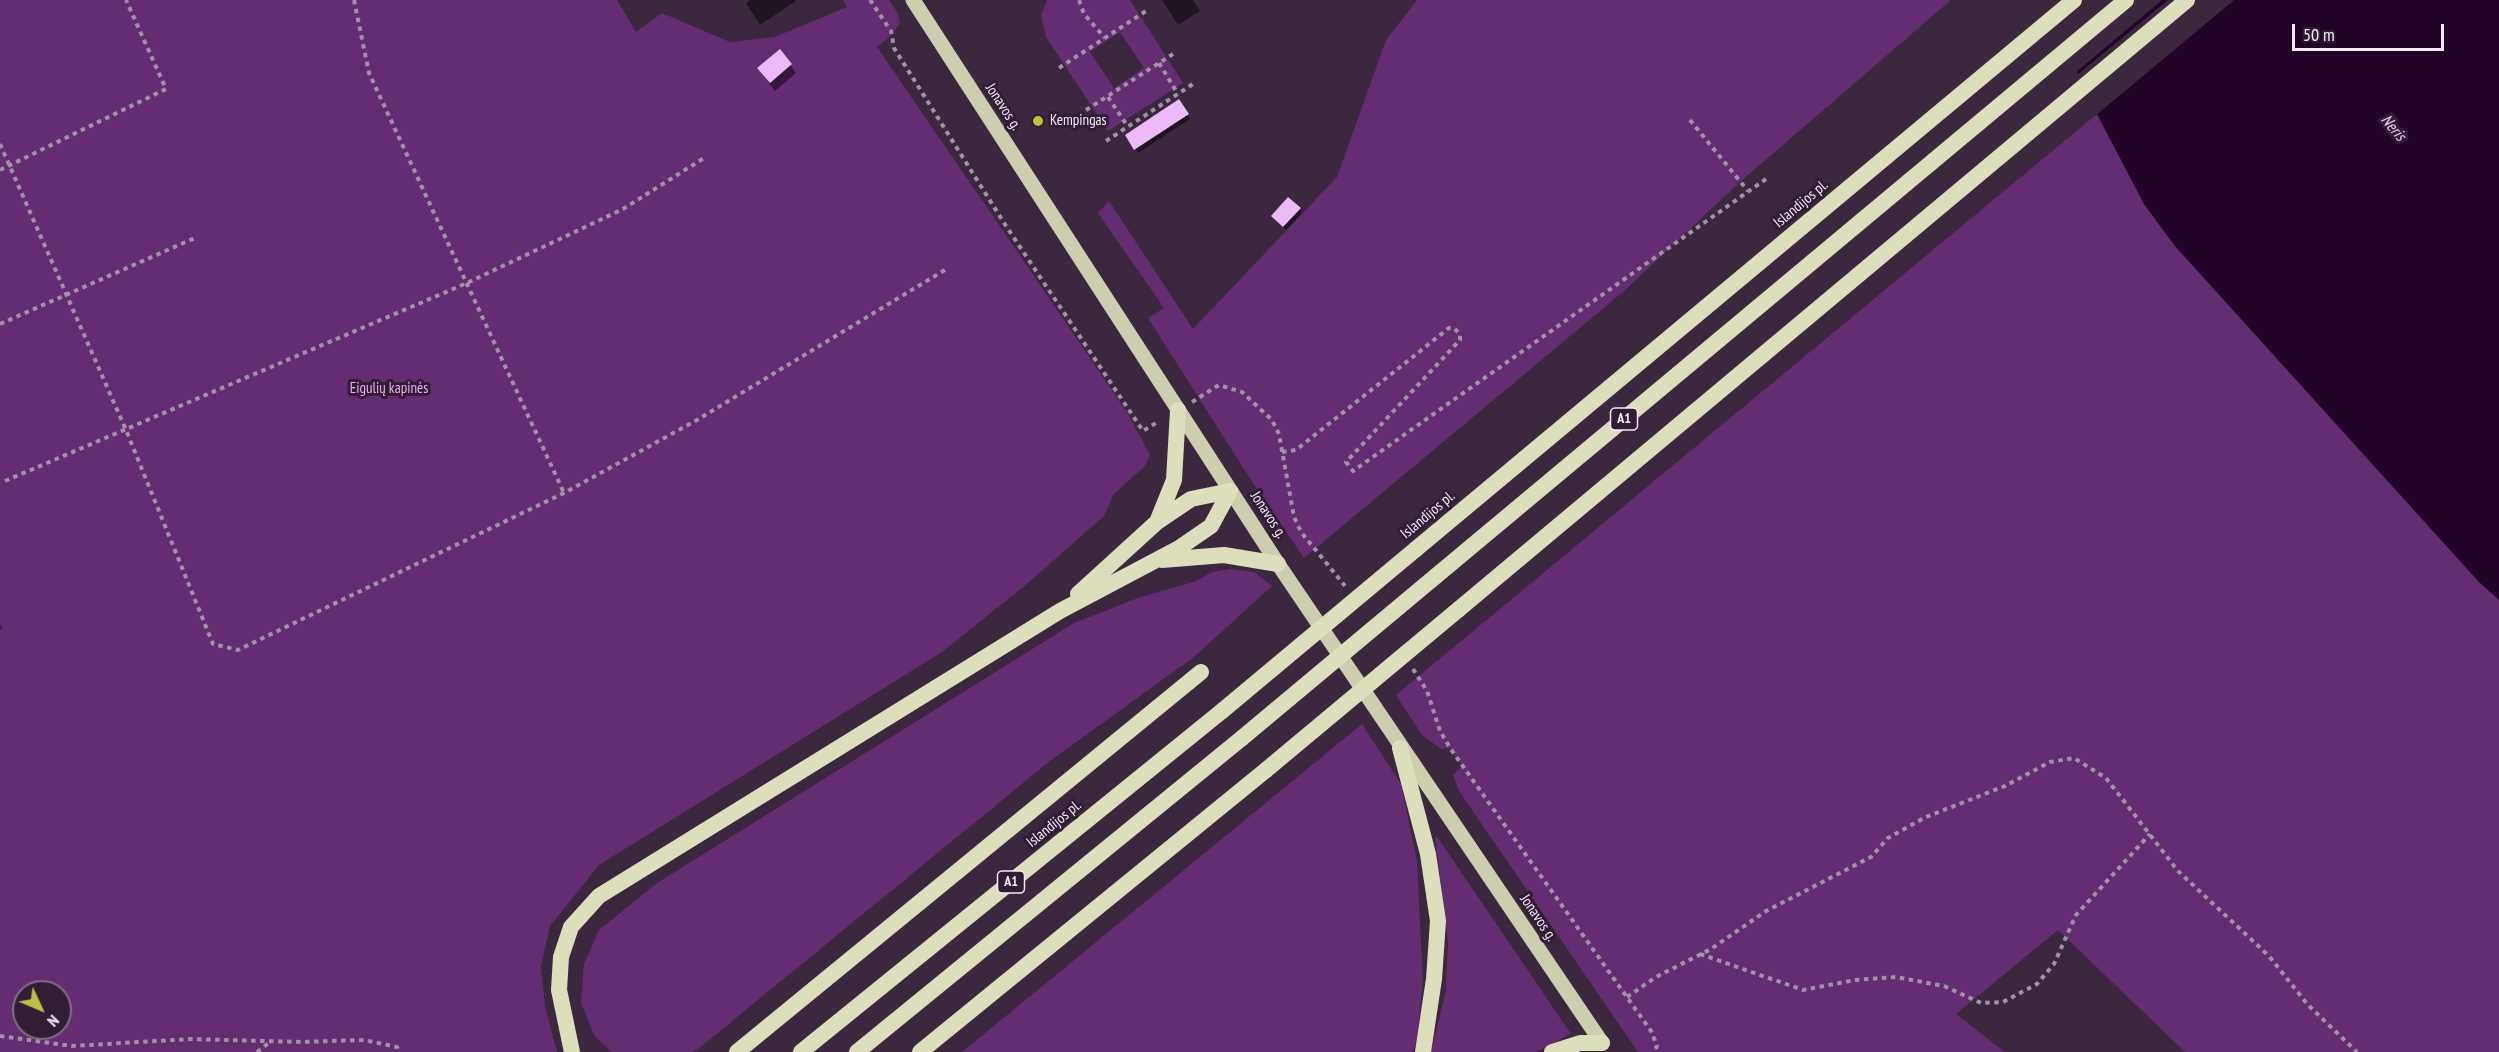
<!DOCTYPE html>
<meta charset="utf-8">
<style>
body{margin:0}
#map{position:relative;width:2499px;height:1052px;overflow:hidden;background:#3b283f;font-family:"PT Sans Narrow",sans-serif}
canvas{display:block}
.north{position:absolute;left:12px;top:980px;width:60px;height:60px;box-sizing:border-box;background:#311e35;border:2px solid #7f6f83;border-radius:50%;rotate:134deg;font-size:16px;font-weight:700;line-height:24px;text-align:center;color:#f5e9f8}
.north::after{content:'';display:block;margin:auto;width:21px;height:27px;background:#bdbf43;clip-path:polygon(50% 0,100% 100%,50% 72%,0 100%)}
.scale{position:absolute;left:2292px;top:24px;width:152px;height:27px;box-sizing:border-box;border:3px solid #f5e9f8;border-top:0;padding-left:8px;font-size:18px;line-height:21px;white-space:nowrap;color:#f5e9f8;-webkit-text-stroke:4px #311e35;paint-order:stroke}
</style>
<div id="map">
<canvas width="2499" height="1052"></canvas>
<div class="north">N</div>
<div class="scale">50 m</div>
</div>
<script>
const c = document.querySelector('canvas').getContext('2d');
c.lineJoin = 'round';
function fillPath(path, color) { c.fillStyle = color; c.fill(path, 'evenodd'); }
const poly = rows => new Path2D(rows.map(r => 'M' + r).join(''));
function trace(path, color, width, dash) { c.strokeStyle = color; c.lineWidth = width; c.lineCap = dash ? 'butt' : 'round'; c.setLineDash(dash || []); c.stroke(path); }
function label(font, color, halo, rows, align = 'center') {
  c.font = font + ' "PT Sans Narrow",sans-serif'; c.lineWidth = 6; c.setLineDash([]); c.textBaseline = 'middle'; c.strokeStyle = halo; c.fillStyle = color; for (const [text, x, y, turn = 0] of rows) {
    c.save(); c.translate(x, y); c.rotate((+turn || 0) * Math.PI / 180); c.textAlign = isNaN(turn) ? turn : align; if (halo) c.strokeText(text, 0, 0); c.fillText(text, 0, 0); c.restore();
  }
}
fillPath(poly([
 [0,0,617,0,636,32,662,13,730,42,775,37,847,7,843,0,889,0,898,14,900,23,891,36,877,47,1127,412,1150,455,1145,466,1114,494,1104,516,1028,583,942,652,599,865,550,926,541,966,545,1006,557,1052,0,1052,0,630,3,628,0,624],
 [24,992,60,992,60,1028,24,1028],
 [1047,0,1130,0,1183,83,1108,131,1046,37,1041,16],
 [1120,32,1144,68,1114,88,1090,52],
 [1417,0,1951,0,1740,182,1624,291,1304,558,1249,477,1148,318,1164,308,1098,213,1109,201,1193,329,1337,177,1386,40],
 [2097,114,2144,204,2175,246,2479,582,2499,600,2499,1052,2185,1052,2058,930,1956,1014,2005,1052,1638,1052,1459,791,1453,775,1462,766,1450,748,1441,749,1422,735,1396,695],
 [1231,569,1254,572,1272,586,1194,657,1050,761,698,1049,692,1052,611,1052,594,1035,581,1003,584,964,599,930,657,883,1074,623,1138,598,1196,581,1212,572],
 [1362,724,1401,784,1417,861,1423,981,1417,1039,1413,1052,962,1052],
 [1435,836,1438,838,1571,1034,1536,1052,1431,1052,1446,990,1448,941]
]), '#642c71');
fillPath(poly([
 [2044,0,2499,0,2499,600,2479,582,2175,246,2144,204,2097,114]
]), '#220428');
fillPath(poly([
 [2041,0,2162,0,2075,73],
 [2168,0,2234,0,2095,116,2076,76]
]), '#3b283f');
fillPath(poly([
 [750,0,795,0,796,1,760,25,746,3],
 [1162,0,1193,0,1200,11,1178,25],
 [780,51,796,73,775,91,759,69],
 [1179,102,1190,119,1138,153,1127,136],
 [1300,209,1302,213,1286,230,1273,216]
]), '#0007');
fillPath(poly([
 [780,49,792,64,770,83,757,68],
 [1179,99,1189,114,1134,150,1125,135],
 [1288,197,1301,208,1283,227,1271,216]
]), '#eeb9f9');
trace(poly([
 [354,0,369,73,564,493],
 [870,0,891,31,894,48,1006,226,1143,431,1159,421],
 [1079,0,1084,14,1105,38],
 [1159,63,1178,94],
 [1059,68,1146,11],
 [1108,97,1128,127],
 [1086,110,1173,54],
 [1690,120,1748,191],
 [1106,141,1193,84],
 [0,144,126,430,213,644,238,650,564,493,697,420,948,268],
 [0,170,166,89,126,0],
 [0,324,197,237],
 [1192,402,1219,385,1242,392,1272,420,1279,434,1294,517,1301,532,1345,586],
 [1282,452,1296,450,1449,328,1454,328,1460,334,1460,340,1346,462,1353,471,1766,179],
 [5,481,467,283,623,209,704,158],
 [1413,669,1427,691,1440,731,1450,748,1651,1031,1657,1046,1654,1052],
 [1700,954,1803,990,1855,980,1896,977,1944,986,1981,1003,2003,1002,2037,984,2054,964,2076,915,2150,834],
 [1627,997,1656,977,1711,949,1766,911,1871,857,1888,838,1926,817,2005,786,2050,762,2074,758,2106,778,2178,871,2269,956,2308,1005,2357,1052],
 [0,1036,72,1046,190,1039,301,1042,364,1040,397,1047,399,1052],
 [257,1052,270,1042]
]), '#a192a5', 4, [4.5, 4.5]);
trace(poly([
 [913,0,1278,564,1602,1043]
]), '#ccceaf', 15);
trace(poly([
 [1157,522,1174,480,1178,410],
 [1416,549,2074,0],
 [1162,560,1224,555,1278,564],
 [1436,576,2126,0],
 [1078,594,1157,522,1191,499,1230,491],
 [1459,609,2187,0],
 [1400,748,1428,854,1438,921,1434,979,1423,1052],
 [572,1052,559,990,561,957,571,927,599,896,1060,611,1179,548,1211,526,1230,491],
 [737,1052,1201,672],
 [801,1052,1222,711],
 [857,1052,1242,738],
 [920,1052,1266,770],
 [1552,1052,1580,1043,1602,1043]
]), '#dcdebc', 16);
trace(poly([
 [1222,711,1416,549],
 [1242,738,1436,576],
 [1266,770,1459,609]
]), '#dcdebc', 16);
for (const [x, y, r, color] of [
 [1038,121,6,"#bdbf43"]
]) { const dot = new Path2D(); dot.arc(x, y, r, 0, 2 * Math.PI); c.fillStyle = color; c.fill(dot); trace(dot, '#311e35', 2); }
for (const [x, y, w] of [
 [1624,419,27],
 [1011,882,27]
]) { const box = new Path2D(); box.roundRect(x - w / 2, y - 11, w, 22, 4.5); c.fillStyle = '#311e35'; c.fill(box); trace(box, '#f5e9f8', 1.5); }
label('bold 14px', '#f5e9f8', null, [
 ["A1",1624,419],
 ["A1",1011,882]
]);
label('15px', '#f5e9f8', '#311e35', [
 ["Jonavos g.",1003,107,57],
 ["Islandijos pl.",1801,204,-40],
 ["Jonavos g.",1268,515,57],
 ["Islandijos pl.",1428,515,-40],
 ["Islandijos pl.",1054,824,-39],
 ["Jonavos g.",1538,918,56]
]);
label('15px', '#f5e9f8', '#311e35', [
 ["Kempingas",1050,121]
], 'left');
label('15px', '#ecabfa', '#311e35', [
 ["Eigulių kapinės",389,389]
]);
label('italic 16px', '#f0c0fb', '#311e35', [
 ["Neris",2393,128,50]
]);
</script>
